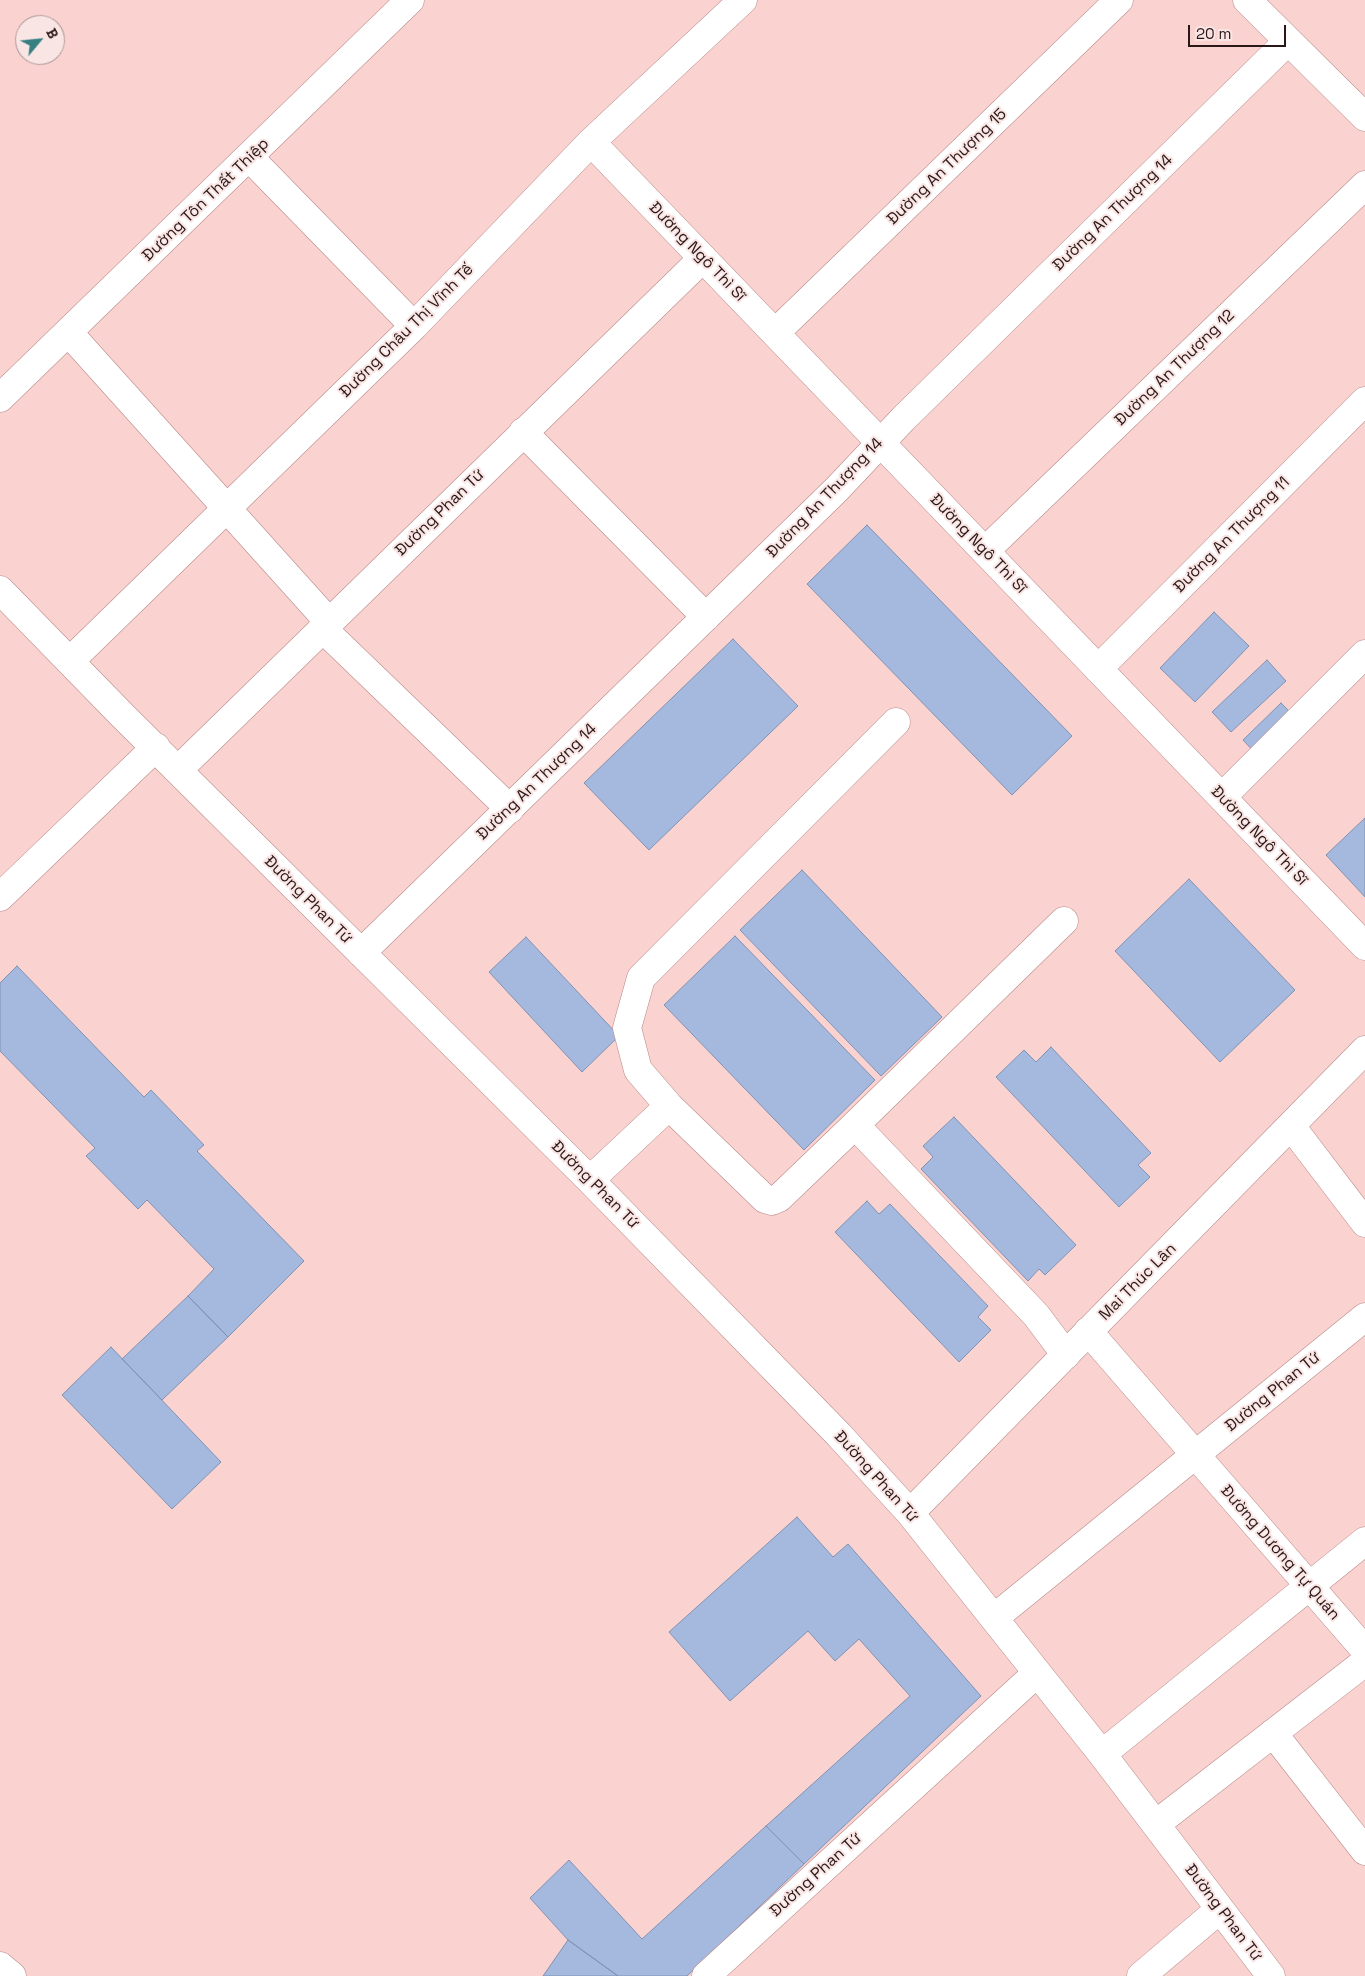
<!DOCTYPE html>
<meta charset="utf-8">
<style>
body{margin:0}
#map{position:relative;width:1365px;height:1976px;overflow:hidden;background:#fad2d0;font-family:"Space Grotesk",sans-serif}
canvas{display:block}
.north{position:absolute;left:15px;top:15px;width:50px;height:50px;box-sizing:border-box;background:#f9e5e4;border:1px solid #a69392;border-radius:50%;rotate:62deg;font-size:14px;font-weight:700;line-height:20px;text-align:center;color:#291817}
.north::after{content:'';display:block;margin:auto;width:18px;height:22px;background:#367f83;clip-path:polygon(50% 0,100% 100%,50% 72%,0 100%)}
.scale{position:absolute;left:1188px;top:25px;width:98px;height:22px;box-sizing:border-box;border:2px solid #291817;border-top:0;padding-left:6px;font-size:15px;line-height:18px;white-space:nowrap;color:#291817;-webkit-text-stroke:4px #f9e5e4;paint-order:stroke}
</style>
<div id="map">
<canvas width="1365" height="1976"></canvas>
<div class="north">B</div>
<div class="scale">20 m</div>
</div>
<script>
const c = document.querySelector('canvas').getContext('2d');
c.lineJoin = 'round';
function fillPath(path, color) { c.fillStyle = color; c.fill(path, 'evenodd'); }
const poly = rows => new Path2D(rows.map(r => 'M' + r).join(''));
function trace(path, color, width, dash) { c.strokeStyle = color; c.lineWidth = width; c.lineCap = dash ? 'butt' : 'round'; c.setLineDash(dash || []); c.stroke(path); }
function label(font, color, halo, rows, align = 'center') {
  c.font = font + ' "Space Grotesk",sans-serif'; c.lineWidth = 4; c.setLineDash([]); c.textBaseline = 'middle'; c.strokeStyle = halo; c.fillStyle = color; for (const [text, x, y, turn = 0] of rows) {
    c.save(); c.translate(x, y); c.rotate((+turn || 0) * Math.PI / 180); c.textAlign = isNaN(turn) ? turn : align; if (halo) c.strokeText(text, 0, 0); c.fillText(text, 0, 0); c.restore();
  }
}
const building = poly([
 [867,525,1072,736,1012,795,807,584,867,525],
 [1214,612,1249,646,1195,702,1160,668,1214,612],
 [733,639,798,706,649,850,584,783,733,639],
 [1267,660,1286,681,1231,732,1212,712,1267,660],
 [1281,703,1297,719,1258,756,1243,740,1281,703],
 [1365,818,1365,897,1326,855,1365,818],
 [802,870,942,1017,881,1076,740,930,802,870],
 [1189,879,1295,990,1220,1062,1115,951,1189,879],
 [735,936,875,1080,804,1150,664,1005,735,936],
 [526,937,619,1036,582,1072,489,972,526,937],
 [17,966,144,1097,151,1090,204,1145,197,1151,304,1261,228,1337,188,1296,214,1269,147,1200,138,1209,86,1156,95,1148,0,1051,0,983,17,966],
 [1051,1047,1151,1153,1138,1165,1150,1177,1119,1207,996,1077,1024,1050,1036,1062,1051,1047],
 [954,1117,1076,1245,1045,1275,1039,1269,1028,1281,921,1169,933,1157,923,1146,954,1117],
 [867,1201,879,1214,890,1204,988,1306,978,1317,991,1330,959,1362,835,1232,867,1201],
 [188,1296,228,1337,162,1400,122,1359,188,1296],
 [111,1347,221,1462,172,1509,62,1395,111,1347],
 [797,1517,833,1557,848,1544,981,1696,804,1864,766,1826,910,1696,859,1639,835,1661,808,1631,730,1701,669,1632,797,1517],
 [766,1826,804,1864,687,1976,618,1976,568,1940,530,1898,569,1860,642,1939,766,1826],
 [568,1940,618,1976,543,1976,568,1940]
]);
fillPath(building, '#a4b9dd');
trace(building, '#7e92b4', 1);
const minor = poly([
 [1247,0,1365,117],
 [591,142,1365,946],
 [249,157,414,326],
 [69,333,329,622],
 [775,333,1119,0],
 [0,398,410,0],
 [523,432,706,617],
 [985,551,1365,185],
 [0,590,121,714,590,1180,839,1435,910,1513,1102,1754,1271,1976],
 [322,628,510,809],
 [70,661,414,326,591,142,743,0],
 [1098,669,1365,401],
 [178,770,703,258],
 [1222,797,1365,654],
 [0,897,156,747],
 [361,953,837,489,903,419,1288,41],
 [669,1106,765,1199,772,1201,779,1198,855,1125,1036,1315,1066,1355],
 [855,1125,1064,921],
 [1291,1126,1365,1223],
 [590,1180,669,1106,638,1070,627,1028,641,978,896,722],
 [1088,1331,1365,1650],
 [910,1513,1365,1050],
 [994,1618,1365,1317],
 [1273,1733,1365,1851],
 [1102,1754,1365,1541],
 [1156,1824,1365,1662],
 [0,1966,12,1976],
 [706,1976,1037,1673],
 [1141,1976,1220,1909]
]);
trace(minor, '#b88a89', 29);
trace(minor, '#fff', 28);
label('16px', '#291817', '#f9e5e4', [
 ["Đường An Thượng 15",947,167,-44],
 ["Đường Tôn Thất Thiệp",206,200,-44],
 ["Đường An Thượng 14",1113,213,-44],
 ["Đường Ngô Thì Sĩ",697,252,46],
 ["Đường Châu Thị Vĩnh Tế",407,331,-45],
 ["Đường An Thượng 12",1175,368,-44],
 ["Đường An Thượng 14",825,498,-46],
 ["Đường Phan Tứ",440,513,-44],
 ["Đường An Thượng 11",1232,535,-45],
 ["Đường Ngô Thì Sĩ",978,544,46],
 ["Đường An Thượng 14",537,782,-44],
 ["Đường Ngô Thì Sĩ",1259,836,46],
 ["Đường Phan Tứ",308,900,45],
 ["Đường Phan Tứ",595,1185,45],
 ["Mai Thúc Lân",1138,1282,-45],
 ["Đường Phan Tứ",1273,1392,-39],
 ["Đường Phan Tứ",876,1477,48],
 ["Đường Dương Tự Quán",1280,1553,49],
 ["Đường Phan Tứ",816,1875,-42],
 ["Đường Phan Tứ",1223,1913,53]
]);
</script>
